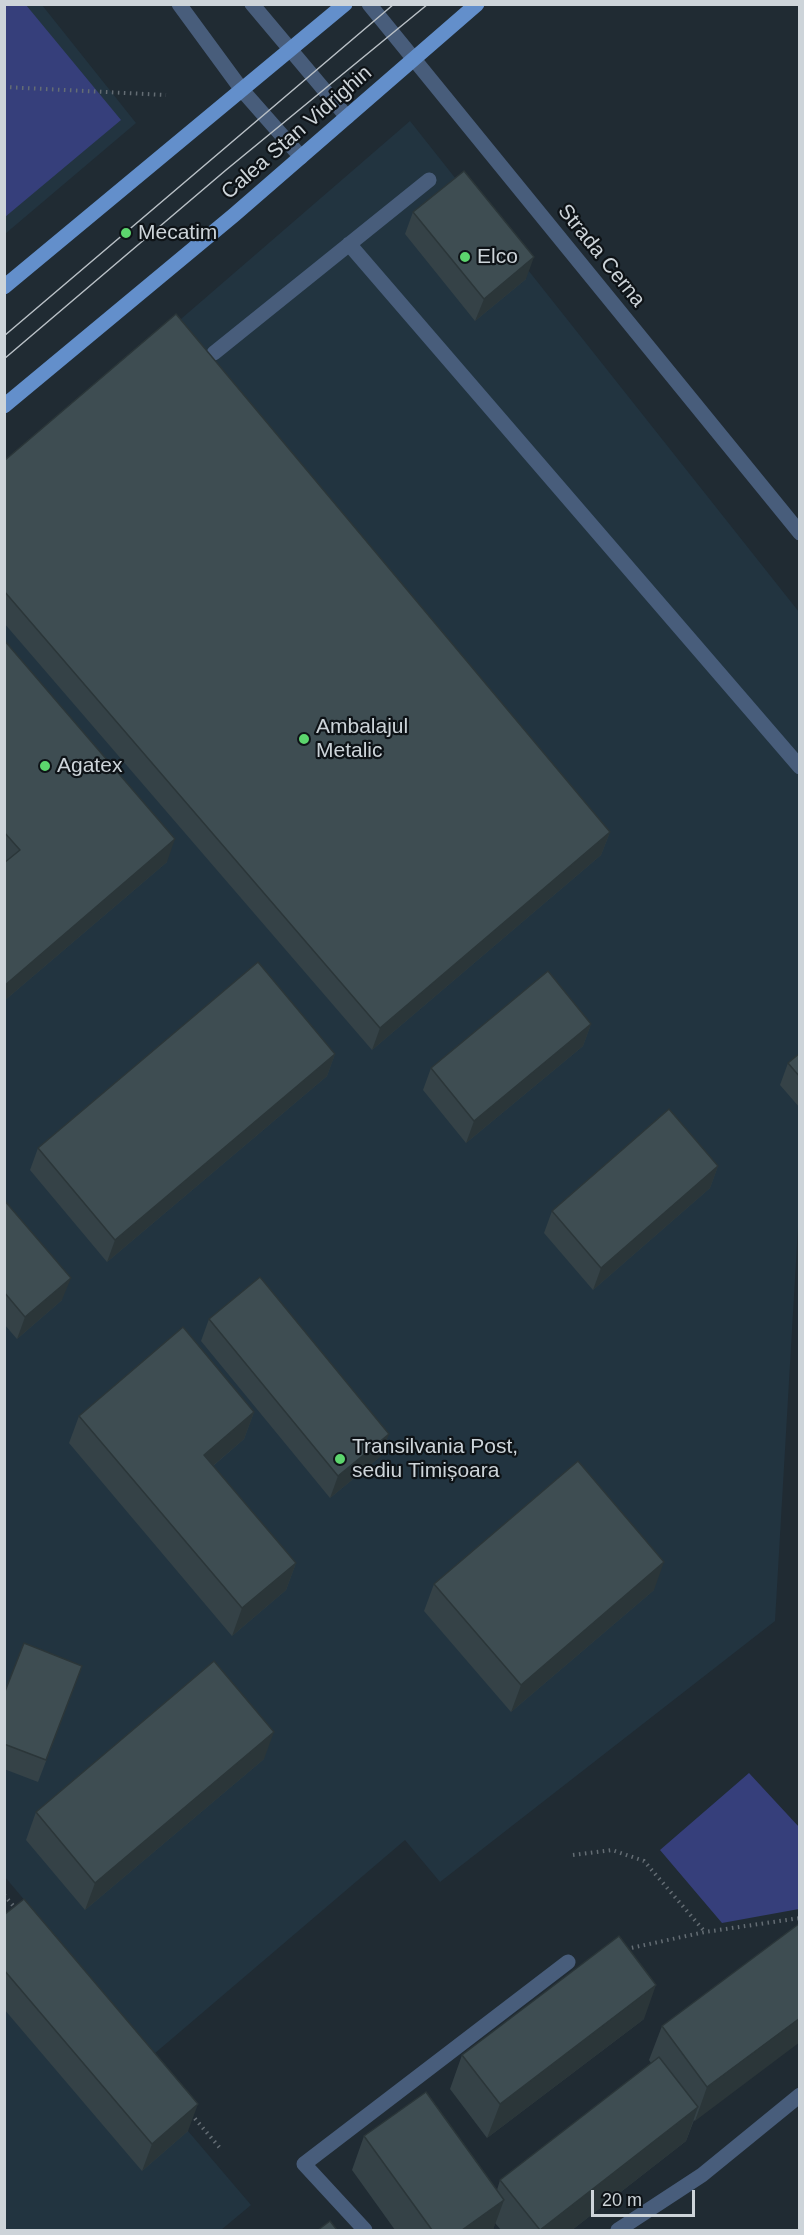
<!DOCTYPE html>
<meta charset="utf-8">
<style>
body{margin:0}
#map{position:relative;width:804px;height:2235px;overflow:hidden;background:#202b33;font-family:Arial,sans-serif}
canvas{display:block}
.frame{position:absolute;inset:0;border:6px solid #cdd4d9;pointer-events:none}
.scale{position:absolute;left:591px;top:2190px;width:104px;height:27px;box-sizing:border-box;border:3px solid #cdd4d9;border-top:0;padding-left:8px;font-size:18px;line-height:21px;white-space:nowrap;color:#cdd4d9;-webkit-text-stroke:4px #0e1317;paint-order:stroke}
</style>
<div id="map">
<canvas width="804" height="2235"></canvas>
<div class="frame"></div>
<div class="scale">20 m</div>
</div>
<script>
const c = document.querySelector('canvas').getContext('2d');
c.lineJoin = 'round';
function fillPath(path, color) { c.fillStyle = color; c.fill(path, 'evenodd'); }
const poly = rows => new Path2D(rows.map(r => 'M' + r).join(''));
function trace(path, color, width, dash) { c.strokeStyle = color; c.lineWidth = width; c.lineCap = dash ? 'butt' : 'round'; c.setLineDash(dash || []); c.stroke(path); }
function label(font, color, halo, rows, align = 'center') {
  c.font = font + ' Arial,sans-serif'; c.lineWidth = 4.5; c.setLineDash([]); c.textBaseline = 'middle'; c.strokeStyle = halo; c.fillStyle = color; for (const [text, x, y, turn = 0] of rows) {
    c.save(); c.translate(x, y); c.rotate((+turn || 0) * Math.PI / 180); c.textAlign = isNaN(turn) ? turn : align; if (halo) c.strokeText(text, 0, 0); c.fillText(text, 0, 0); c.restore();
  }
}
fillPath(poly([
 [5,5,42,5,136,123,5,234],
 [410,121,799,612,800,1193,775,1621,440,1882,405,1840,154,2054,5,1877,4,472],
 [4,1915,251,2205,221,2230,5,2230]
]), '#223440');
fillPath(poly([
 [5,4,26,5,121,120,5,217],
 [749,1773,799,1827,799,1909,722,1923,660,1850]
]), '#363f7b');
trace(poly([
 [4,87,166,95],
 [573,1855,612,1850,644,1861,705,1932],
 [4,1895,17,1910],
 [626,1949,705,1932,800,1918],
 [191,2114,220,2148]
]), '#646d74', 4, [1.5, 4.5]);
trace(poly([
 [179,4,242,90,301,157],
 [252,4,347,117],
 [369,4,800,533],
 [349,244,800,767],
 [214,353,429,180],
 [365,2230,304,2164,568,1962],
 [618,2230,702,2175,800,2095]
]), '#485d7b', 15);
trace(poly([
 [4,287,345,4],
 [4,406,234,215,477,4]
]), '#638fcb', 15);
trace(poly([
 [4,336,394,4],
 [4,359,226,170,428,4]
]), '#b9c0c6', 1.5);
fillPath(poly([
 [413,212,526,279,475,321,405,234],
 [4,461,610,832,601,855,372,1050,4,623],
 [4,640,167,862,4,1001],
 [591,1024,583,1046,466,1143,423,1090,431,1068],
 [800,1053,800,1108,780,1085,788,1063],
 [335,1054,327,1076,107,1262,30,1170,38,1148],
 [718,1166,710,1188,593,1290,544,1233,552,1211],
 [4,1200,62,1300,17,1339,4,1324],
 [209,1319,381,1456,330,1498,201,1341],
 [254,1412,244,1439,213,1466,296,1563,286,1590,232,1636,69,1443,79,1416],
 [434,1584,654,1590,511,1712,424,1611],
 [74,1688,38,1782,4,1769,4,1694],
 [264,1759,85,1910,26,1840,36,1812],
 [4,1915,188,2131,142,2171,4,2009],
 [800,1923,695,2121,694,2120,686,2141,572,2230,501,2230,495,2223,493,2230,395,2230,352,2170,364,2136,497,2190,500,2180,651,2063,649,2060,662,2026],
 [644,2019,487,2138,450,2089,462,2055]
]), '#354247');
fillPath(poly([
 [534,257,526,279,475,321,484,299],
 [610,832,601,855,372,1050,380,1028],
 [175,839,167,862,4,1001,4,986],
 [591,1024,583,1046,466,1143,474,1121],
 [335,1054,327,1076,107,1262,115,1240],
 [718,1166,710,1188,593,1290,601,1268],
 [71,1278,62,1300,17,1339,25,1317],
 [254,1412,244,1439,194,1482,204,1455],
 [389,1434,381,1456,330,1498,338,1476],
 [664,1562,654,1590,511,1712,521,1685],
 [296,1563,286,1590,232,1636,242,1608],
 [274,1732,264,1759,85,1910,95,1883],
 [656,1985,644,2019,487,2138,500,2104],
 [800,2018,800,2042,695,2121,707,2087],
 [198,2104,188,2131,142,2171,152,2144],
 [698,2107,686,2141,572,2230,540,2230],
 [504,2200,493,2230,462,2230]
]), '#2b3639');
const building = poly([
 [464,171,534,257,484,299,413,212,464,171],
 [176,314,610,832,380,1028,4,591,4,461,176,314],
 [4,640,175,839,4,986,4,863,20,850,4,832,4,640],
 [258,962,335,1054,115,1240,38,1148,258,962],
 [548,971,591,1024,474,1121,431,1068,548,971],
 [800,1053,800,1077,788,1063,800,1053],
 [669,1109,718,1166,601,1268,552,1211,669,1109],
 [4,1200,71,1278,25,1317,4,1292,4,1200],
 [260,1277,389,1434,338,1476,209,1319,260,1277],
 [183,1327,254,1412,204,1455,296,1563,242,1608,79,1416,183,1327],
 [578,1461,664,1562,521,1685,434,1584,578,1461],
 [24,1643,82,1666,46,1760,4,1744,4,1694,24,1643],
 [214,1661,274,1732,95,1883,36,1812,214,1661],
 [24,1899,198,2104,152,2144,4,1970,4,1915,24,1899],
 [800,1923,800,2018,707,2087,662,2026,800,1923],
 [619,1936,656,1985,500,2104,462,2055,619,1936],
 [659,2057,698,2107,540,2230,500,2180,659,2057],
 [426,2092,504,2200,462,2230,432,2230,364,2136,426,2092],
 [330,2221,337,2230,318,2230,330,2221]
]);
fillPath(building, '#3e4d52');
trace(building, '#2b3639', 1.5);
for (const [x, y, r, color] of [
 [126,233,6,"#5cd56d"],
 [465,257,6,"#5cd56d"],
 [304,739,6,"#5cd56d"],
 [45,766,6,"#5cd56d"],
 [340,1459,6,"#5cd56d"]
]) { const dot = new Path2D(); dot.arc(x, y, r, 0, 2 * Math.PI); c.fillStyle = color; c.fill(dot); trace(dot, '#0e1317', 2); }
label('21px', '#cdd4d9', '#0e1317', [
 ["Calea Stan Vidrighin",297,133,-41],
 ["Strada Cerna",601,256,51]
]);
label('21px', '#cdd4d9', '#0e1317', [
 ["Mecatim",138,233],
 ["Elco",477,257],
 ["Ambalajul",316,727],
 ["Metalic",316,751],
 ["Agatex",57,766],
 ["Transilvania Post,",352,1447],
 ["sediu Timișoara",352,1471]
], 'left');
</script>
